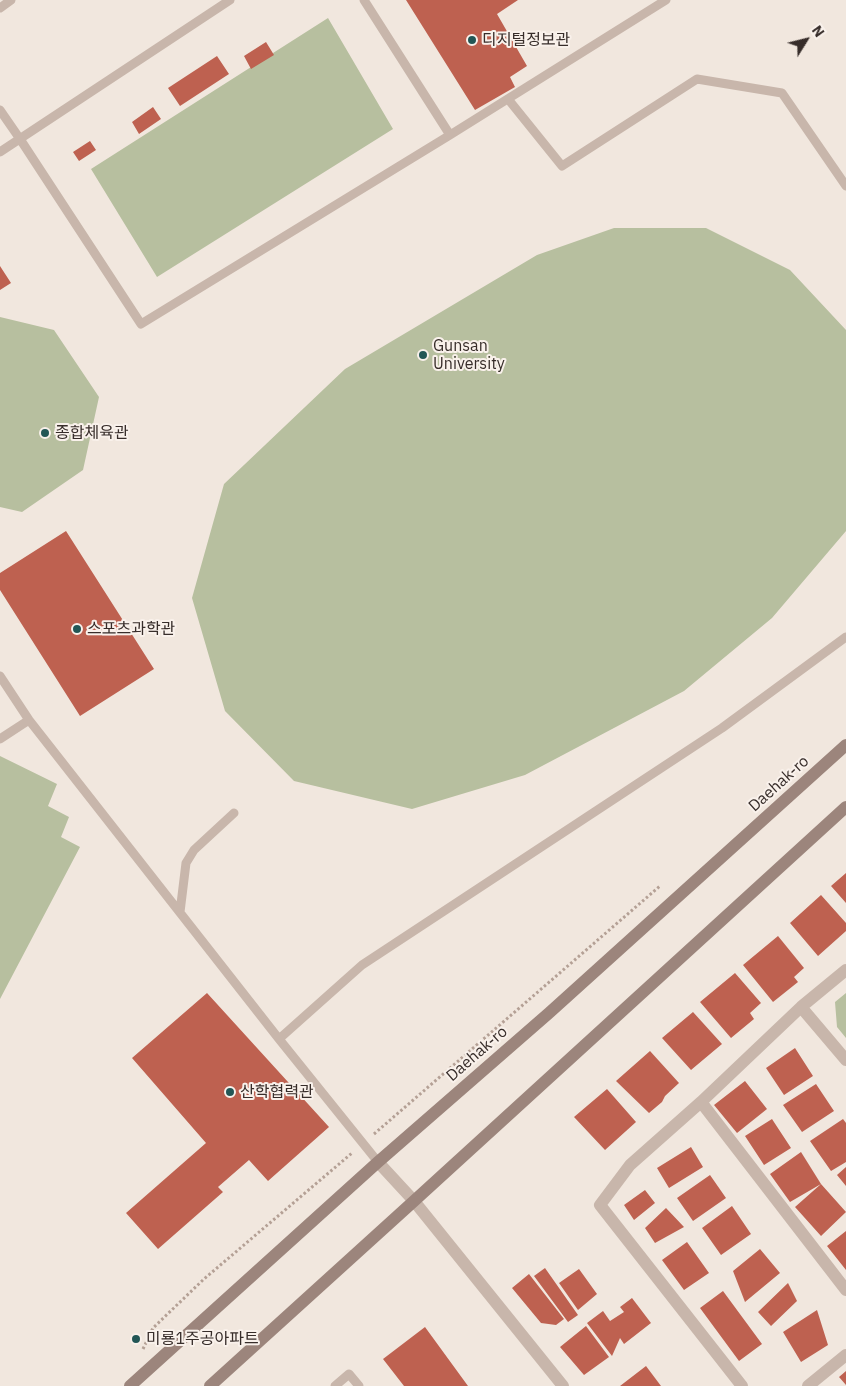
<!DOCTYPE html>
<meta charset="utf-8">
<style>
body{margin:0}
#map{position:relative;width:846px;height:1386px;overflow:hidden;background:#f1e7de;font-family:"IBM Plex Sans",sans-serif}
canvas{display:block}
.north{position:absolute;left:781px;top:15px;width:50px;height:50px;-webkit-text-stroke:4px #f9f1eb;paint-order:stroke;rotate:54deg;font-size:14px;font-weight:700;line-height:20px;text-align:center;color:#372d2a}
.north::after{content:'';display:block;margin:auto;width:18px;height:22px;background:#372d2a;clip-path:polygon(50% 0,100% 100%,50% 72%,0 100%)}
</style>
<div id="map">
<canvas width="846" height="1386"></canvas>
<div class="north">N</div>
</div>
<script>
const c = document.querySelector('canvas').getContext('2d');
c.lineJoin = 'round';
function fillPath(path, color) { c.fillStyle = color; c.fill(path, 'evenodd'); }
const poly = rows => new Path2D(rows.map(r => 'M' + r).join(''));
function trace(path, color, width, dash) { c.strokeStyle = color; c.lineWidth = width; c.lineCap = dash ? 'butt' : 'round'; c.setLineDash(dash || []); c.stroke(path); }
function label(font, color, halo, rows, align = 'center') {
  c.font = font + ' "IBM Plex Sans","Noto Sans KR",sans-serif'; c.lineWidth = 4; c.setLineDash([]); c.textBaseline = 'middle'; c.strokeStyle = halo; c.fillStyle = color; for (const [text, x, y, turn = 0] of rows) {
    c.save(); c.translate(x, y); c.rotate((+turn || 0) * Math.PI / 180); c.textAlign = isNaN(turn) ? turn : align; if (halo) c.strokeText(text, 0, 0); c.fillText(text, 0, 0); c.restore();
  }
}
fillPath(poly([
 [328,18,393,129,157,277,91,169],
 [614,228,706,228,790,270,846,330,846,531,772,618,684,691,525,775,412,809,294,781,225,711,192,598,224,484,345,369,537,255],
 [0,317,54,330,99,397,83,470,22,512,0,507],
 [0,756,57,784,48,806,69,817,61,837,80,847,0,999],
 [846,993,846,1038,837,1027,835,1002]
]), '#b7bf9f');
fillPath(poly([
 [406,0,518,0,497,14,527,66,510,77,515,87,475,110],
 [266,42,274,55,251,69,244,56],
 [217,56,229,74,180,106,168,88],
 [153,107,161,119,139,134,132,122],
 [90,141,96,150,79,161,73,152],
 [0,266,11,283,0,290],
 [66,531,154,669,80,716,0,590,0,573],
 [846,873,846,903,831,886],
 [821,895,846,923,846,931,818,956,790,923],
 [778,936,804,968,794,977,798,982,773,1002,743,965],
 [735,973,761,1003,750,1013,754,1019,731,1038,700,1002],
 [207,993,329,1127,268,1181,249,1160,218,1187,223,1192,158,1249,126,1213,206,1143,132,1058],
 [693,1012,722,1044,691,1070,662,1038],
 [795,1048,813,1076,784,1095,766,1068],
 [650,1051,679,1083,665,1096,662,1102,649,1113,616,1081],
 [745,1081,767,1109,737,1133,714,1105],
 [816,1084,834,1111,802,1132,783,1105],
 [607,1089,636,1122,605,1150,574,1117],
 [772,1119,791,1148,764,1165,745,1136],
 [843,1119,846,1123,846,1162,831,1171,810,1141],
 [691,1147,703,1167,669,1188,657,1168],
 [801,1152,821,1184,790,1202,770,1174],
 [846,1167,846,1186,837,1175],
 [710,1175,726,1198,693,1221,677,1198],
 [821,1184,846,1212,821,1236,795,1207],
 [645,1190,655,1203,634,1220,624,1205],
 [732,1206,751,1234,721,1255,702,1228],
 [666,1208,684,1227,655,1243,645,1228],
 [846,1231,846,1270,827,1246],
 [687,1242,709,1273,684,1290,662,1260],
 [760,1249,780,1273,745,1302,733,1271],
 [545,1268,578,1315,568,1322,534,1276],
 [579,1269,597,1294,578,1310,559,1283],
 [529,1274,564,1319,556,1325,541,1323,512,1288],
 [788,1283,797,1301,771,1326,758,1312],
 [723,1291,762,1344,739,1361,700,1308],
 [632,1298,651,1323,624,1344,620,1338,612,1356,587,1323,603,1311,610,1321,624,1312,620,1307],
 [817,1310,828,1345,801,1362,783,1332],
 [586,1326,609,1357,584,1375,560,1347],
 [425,1327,468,1386,404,1386,383,1359],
 [646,1366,661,1386,620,1386],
 [846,1371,846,1385,839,1377]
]), '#be6150');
trace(poly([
 [374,1134,660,886],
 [143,1349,153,1328,204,1279,352,1153]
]), '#b4a095', 3, [2.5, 2.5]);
trace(poly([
 [364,0,450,135],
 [0,8,11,0],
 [508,99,562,166,697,79,782,93,846,186],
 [0,110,20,139,141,324,450,135,666,0],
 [0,152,230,0],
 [0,676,29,720,0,739],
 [29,720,279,1039,378,1162],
 [180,912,186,863,194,850,234,813],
 [279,1039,362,965,722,728,846,637],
 [335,1386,349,1374,359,1386]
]), '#c8b6ab', 9);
trace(poly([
 [801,1007,846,1060],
 [701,1102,846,1290],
 [378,1162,414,1201,563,1386],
 [742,1386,600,1205,630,1165,701,1102,801,1007,846,970],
 [808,1386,846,1355]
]), '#c8b6ab', 12);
trace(poly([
 [130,1386,378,1162,549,1013,846,745],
 [210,1386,414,1201,846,807]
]), '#9c857c', 12);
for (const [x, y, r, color] of [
 [472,40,5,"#225655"],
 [423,355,5,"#225655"],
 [45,433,5,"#225655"],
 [77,629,5,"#225655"],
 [230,1092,5,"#225655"],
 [136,1339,5,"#225655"]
]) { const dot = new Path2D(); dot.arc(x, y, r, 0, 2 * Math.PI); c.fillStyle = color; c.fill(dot); trace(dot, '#f9f1eb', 2); }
label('16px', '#372d2a', '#f9f1eb', [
 ["디지털정보관",482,40],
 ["Gunsan",433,346],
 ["University",433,364],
 ["종합체육관",55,433],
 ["스포츠과학관",87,629],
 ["산학협력관",240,1092],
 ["미룡1주공아파트",146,1339]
], 'left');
label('16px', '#372d2a', '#f9f1eb', [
 ["Daehak-ro",779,784,-42],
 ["Daehak-ro",477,1054,-41]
]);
</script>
